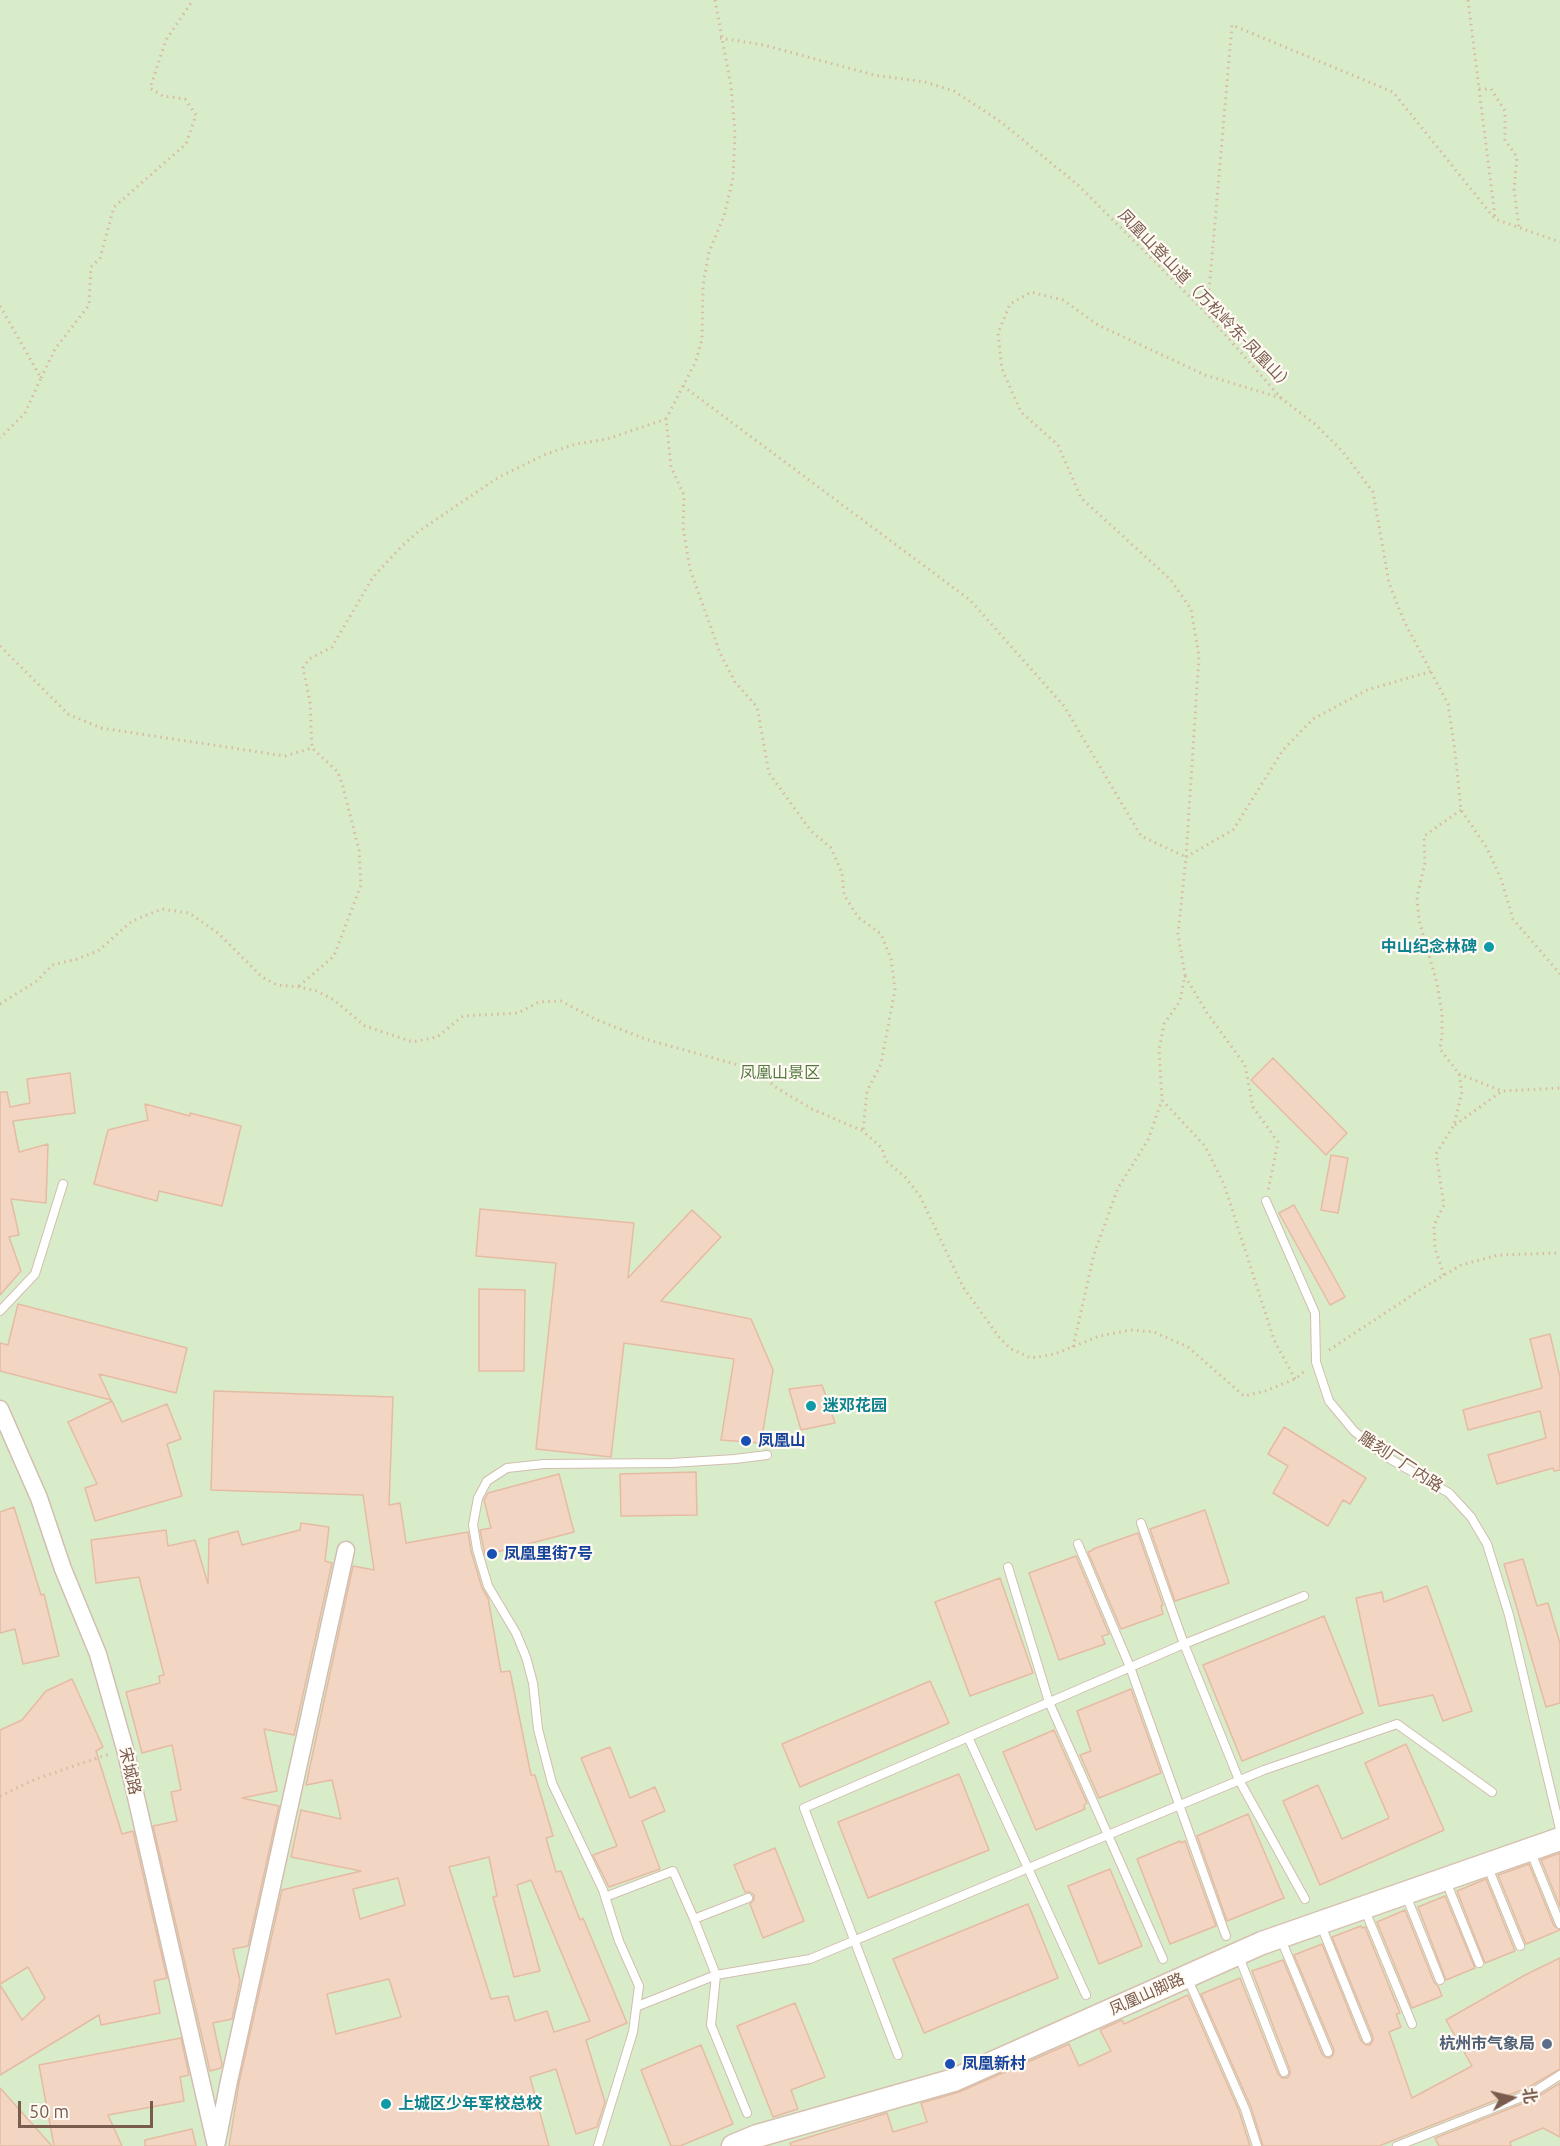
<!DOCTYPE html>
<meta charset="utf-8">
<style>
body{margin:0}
#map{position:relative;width:1560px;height:2146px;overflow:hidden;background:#fdf6ec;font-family:Ubuntu,"Noto Sans SC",sans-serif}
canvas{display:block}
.north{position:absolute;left:1482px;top:2068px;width:60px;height:60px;-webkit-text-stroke:4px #fffaf3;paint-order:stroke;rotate:82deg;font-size:16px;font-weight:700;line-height:24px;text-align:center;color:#7a5c4d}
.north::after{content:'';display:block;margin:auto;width:21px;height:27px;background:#7a5c4d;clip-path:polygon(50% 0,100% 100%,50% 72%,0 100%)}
.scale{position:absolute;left:18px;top:2101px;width:135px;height:27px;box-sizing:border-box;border:3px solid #7a5c4d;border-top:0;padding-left:8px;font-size:18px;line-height:21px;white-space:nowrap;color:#7a5c4d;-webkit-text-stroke:4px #fffaf3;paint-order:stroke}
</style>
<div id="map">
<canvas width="1560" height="2146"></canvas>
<div class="north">北</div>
<div class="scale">50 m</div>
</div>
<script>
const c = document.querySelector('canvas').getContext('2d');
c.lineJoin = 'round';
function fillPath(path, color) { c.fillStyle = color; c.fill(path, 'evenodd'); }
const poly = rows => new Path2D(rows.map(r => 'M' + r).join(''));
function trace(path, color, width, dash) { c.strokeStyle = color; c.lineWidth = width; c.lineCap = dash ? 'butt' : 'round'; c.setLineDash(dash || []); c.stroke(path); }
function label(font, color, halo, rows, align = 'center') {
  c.font = font + ' Ubuntu,"Noto Sans SC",sans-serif'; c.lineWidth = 4.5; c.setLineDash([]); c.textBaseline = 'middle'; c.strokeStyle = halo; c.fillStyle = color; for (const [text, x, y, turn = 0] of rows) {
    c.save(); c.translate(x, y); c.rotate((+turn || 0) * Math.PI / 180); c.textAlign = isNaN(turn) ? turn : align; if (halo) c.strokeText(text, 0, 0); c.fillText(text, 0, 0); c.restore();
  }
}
fillPath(poly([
 [0,0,1560,0,1560,2146,0,2146]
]), '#d8ecc9');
const building = poly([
 [1273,1058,1347,1133,1326,1155,1251,1080,1273,1058],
 [70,1073,75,1113,13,1121,19,1152,48,1144,46,1203,11,1199,19,1235,9,1237,21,1271,0,1295,0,1092,7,1092,10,1107,30,1103,27,1079,70,1073],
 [145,1104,190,1116,190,1113,241,1126,222,1206,159,1191,157,1201,94,1184,108,1130,148,1120,145,1104],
 [1331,1155,1348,1158,1338,1213,1321,1210,1331,1155],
 [1294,1205,1345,1297,1330,1305,1279,1213,1294,1205],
 [480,1209,634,1223,628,1278,692,1210,721,1237,661,1301,751,1319,773,1370,761,1443,721,1440,734,1359,624,1343,611,1457,536,1449,556,1263,476,1256,480,1209],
 [479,1289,525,1290,524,1371,479,1371,479,1289],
 [18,1304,187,1348,176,1393,99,1374,111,1400,0,1371,0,1343,8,1345,18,1304],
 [1550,1334,1560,1377,1560,1470,1554,1471,1553,1468,1497,1484,1488,1455,1546,1438,1540,1411,1468,1430,1463,1410,1542,1388,1530,1339,1550,1334],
 [822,1385,835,1423,801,1430,789,1389,822,1385],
 [214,1391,393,1397,389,1505,400,1503,406,1543,468,1532,471,1551,482,1588,488,1598,501,1672,510,1671,531,1775,535,1775,553,1836,546,1838,556,1872,561,1871,580,1920,583,1918,627,2023,586,2040,605,2102,597,2127,576,2134,556,2069,530,2077,549,2146,229,2146,239,2083,282,1890,361,1871,291,1857,301,1810,341,1819,332,1780,306,1785,353,1566,374,1570,363,1495,211,1490,214,1391],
 [489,1857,497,1896,493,1897,514,1977,540,1971,517,1885,531,1880,590,2021,554,2032,547,2011,515,2021,508,1996,491,1999,449,1867,489,1857],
 [398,1878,405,1905,360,1919,353,1889,398,1878],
 [389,1979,401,2017,336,2034,327,1994,389,1979],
 [112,1401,122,1422,167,1404,181,1439,167,1444,182,1496,95,1521,85,1488,97,1484,68,1422,112,1401],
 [1284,1427,1366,1478,1350,1504,1343,1500,1328,1526,1273,1493,1288,1466,1268,1454,1284,1427],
 [696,1472,697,1515,621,1516,620,1474,696,1472],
 [559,1474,574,1532,485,1555,480,1530,491,1528,484,1500,488,1493,559,1474],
 [14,1507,41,1595,44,1594,59,1656,23,1664,15,1629,0,1633,0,1512,14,1507],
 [1205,1510,1229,1583,1175,1601,1150,1529,1205,1510],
 [301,1523,329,1527,325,1561,332,1563,294,1735,264,1729,277,1791,242,1798,279,1806,248,1946,233,1949,240,1981,232,2019,213,2023,222,2064,221,2068,210,2071,153,1826,177,1821,171,1792,181,1790,172,1745,142,1753,126,1692,160,1683,159,1676,164,1675,139,1577,96,1583,91,1540,166,1530,168,1546,195,1540,208,1584,209,1539,238,1531,242,1545,300,1530,301,1523],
 [1138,1533,1163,1605,1161,1606,1163,1614,1121,1629,1088,1552,1093,1550,1093,1549,1138,1533],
 [1076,1556,1109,1634,1102,1636,1105,1644,1059,1660,1029,1573,1076,1556],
 [1523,1559,1537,1606,1548,1603,1560,1643,1560,1703,1546,1707,1504,1564,1523,1559],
 [1000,1578,1033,1673,970,1696,935,1602,1000,1578],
 [1427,1586,1472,1711,1443,1721,1433,1695,1379,1706,1356,1598,1382,1592,1384,1602,1427,1586],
 [1324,1616,1363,1713,1242,1761,1203,1665,1324,1616],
 [72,1679,103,1747,96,1751,122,1834,133,1831,167,1978,154,1981,160,2013,101,2025,99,2015,0,2075,0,1985,22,2020,45,1998,28,1967,0,1984,0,1730,22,1720,46,1691,72,1679],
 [930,1681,949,1723,800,1787,782,1744,930,1681],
 [1131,1689,1161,1773,1099,1798,1080,1755,1091,1751,1077,1711,1131,1689],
 [1054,1730,1087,1803,1084,1805,1085,1809,1036,1830,1003,1752,1054,1730],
 [1406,1744,1444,1830,1320,1885,1283,1801,1318,1785,1342,1839,1389,1818,1365,1763,1406,1744],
 [610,1747,630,1798,655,1787,665,1811,642,1821,660,1869,609,1887,593,1855,617,1846,581,1758,610,1747],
 [959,1774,989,1850,868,1898,838,1822,959,1774],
 [1248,1814,1284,1898,1227,1921,1197,1836,1248,1814],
 [1180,1841,1181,1843,1185,1841,1216,1926,1170,1944,1137,1859,1180,1841],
 [775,1848,804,1921,763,1938,750,1904,754,1900,754,1895,750,1892,745,1892,734,1865,775,1848],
 [1560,1853,1560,1907,1541,1860,1560,1853],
 [1529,1864,1554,1926,1560,1930,1526,1944,1498,1875,1529,1864],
 [1110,1869,1142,1946,1099,1964,1068,1886,1110,1869],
 [1486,1879,1515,1951,1485,1963,1457,1891,1486,1879],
 [1445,1896,1475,1968,1446,1980,1418,1907,1445,1896],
 [1028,1904,1058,1978,924,2033,893,1959,1028,1904],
 [1405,1910,1434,1982,1438,1986,1442,1996,1412,2008,1377,1922,1405,1910],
 [1361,1926,1362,1928,1365,1927,1400,2013,1396,2014,1401,2027,1389,2032,1412,2098,1472,2066,1446,2020,1525,1975,1560,1958,1560,2069,1529,2087,1379,2146,1263,2146,1251,2107,1201,1994,1240,1978,1278,2074,1282,2078,1287,2078,1290,2074,1290,2070,1252,1971,1283,1960,1322,2054,1325,2057,1330,2058,1333,2055,1334,2050,1294,1955,1322,1944,1361,2041,1366,2045,1370,2045,1373,2040,1373,2037,1332,1937,1361,1926],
 [1188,1995,1239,2111,1250,2146,791,2146,790,2143,887,2113,893,2132,927,2122,921,2103,959,2092,1069,2044,1079,2066,1111,2051,1100,2030,1122,2020,1124,2024,1188,1995],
 [795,2003,825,2077,791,2090,798,2109,773,2117,737,2026,795,2003],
 [181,2038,189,2075,180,2077,184,2101,108,2115,122,2146,54,2146,39,2065,181,2038],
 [701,2045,733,2124,680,2146,671,2146,641,2070,701,2045],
 [1560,2083,1560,2137,1543,2128,1510,2142,1511,2146,1439,2146,1435,2138,1534,2099,1560,2083],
 [0,2088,52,2146,0,2146,0,2088],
 [192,2129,196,2146,145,2146,145,2140,192,2129]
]);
fillPath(building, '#f3d5c3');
trace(building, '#e6bba3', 1.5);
const lane = poly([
 [1266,1201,1315,1313,1316,1362,1329,1401,1354,1431,1385,1456,1449,1493,1471,1517,1487,1544,1509,1615,1560,1829],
 [0,1311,35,1274,63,1184],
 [1141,1523,1184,1644,1239,1780,1305,1899],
 [1078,1544,1130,1667,1226,1936],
 [1008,1567,1049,1702,1163,1959],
 [968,1737,1086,1995],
 [1530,1850,1560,1924],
 [1487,1865,1520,1946],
 [1445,1879,1479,1963],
 [1405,1893,1440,1980],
 [605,1897,673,1871,694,1919,748,1898],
 [1364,1908,1412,2024],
 [1320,1923,1367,2039],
 [1280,1937,1328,2052],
 [1238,1954,1284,2072],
 [1187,1977,1245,2109,1257,2146],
 [638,2006,716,1975,694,1919],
 [898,2055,804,1808,1184,1644,1304,1596],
 [747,2113,711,2025,716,1975,810,1959,1264,1770,1397,1724,1492,1792],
 [598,2146,633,2032,639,1986,619,1941,603,1890,552,1783,538,1729,533,1683,526,1657,516,1633,488,1586,477,1549,473,1525,478,1498,487,1481,507,1468,544,1464,672,1463,735,1459,767,1455],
 [1397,2146,1532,2093,1560,2075]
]);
const street = poly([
 [0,1409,39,1498,63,1569,98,1654,125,1749,216,2146],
 [217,2142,229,2081,346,1550]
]);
const secondary = poly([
 [733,2146,757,2136,954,2080,1262,1943,1560,1839]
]);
trace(lane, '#d1beb0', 10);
trace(street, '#d1beb0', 19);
trace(secondary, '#d6c0b0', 25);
trace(poly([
 [715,0,731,86,735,133,733,178,724,216,709,252,703,285,702,339,696,361,666,419,671,467,684,495,683,527,690,569,720,653,735,682,757,707,769,773,811,831,831,848,842,873,844,895,858,917,881,934,891,959,895,989,881,1064,867,1091,863,1131],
 [1468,0,1495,217],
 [720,38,764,45,874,75,925,82,954,91,1001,122,1078,185,1207,314,1281,398,1316,425,1343,452,1373,492,1389,583,1404,621,1448,704,1455,751,1461,810,1487,848,1501,879,1513,919,1560,974],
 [1479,89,1491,89,1505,111,1505,140,1517,157,1514,189,1519,228],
 [0,306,41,378,25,413,0,438],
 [1207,314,1232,25,1393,92,1495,219,1560,242],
 [41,378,55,349,89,305,91,267,100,258,114,207,186,144,196,115,185,99,163,96,150,88,166,40,193,0],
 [683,386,970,600,1064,706,1141,836,1186,857],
 [1281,398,1205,375,1098,325,1063,300,1031,292,1010,304,998,333,1002,369,1021,412,1058,445,1081,498,1170,579,1191,609,1199,656,1186,857,1178,934,1185,975,1180,1001,1164,1024,1159,1050,1162,1100,1205,1146,1224,1184,1274,1340,1295,1379],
 [0,646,68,714,101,728,285,756,312,748],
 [1186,857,1233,830,1283,750,1313,719,1367,690,1432,671],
 [1185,976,1207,1013,1245,1065,1253,1107,1278,1142,1268,1191],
 [299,986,334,956,361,885,359,850,343,787,338,772,312,748,310,702,303,668,309,659,332,647,373,577,402,546,419,531,499,477,546,454,576,444,607,439,666,419],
 [0,1004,37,981,52,965,77,959,98,951,132,921,162,909,189,913,218,933,262,977,277,985,299,987,317,991,334,1000,365,1026,413,1042,437,1037,463,1016,518,1013,539,1002,561,1001,595,1019,645,1039,756,1070,777,1088,812,1109,863,1131,882,1148,886,1161,905,1177,920,1196,963,1287,999,1337,1011,1349,1031,1358,1055,1354,1099,1336,1131,1330,1154,1332,1188,1347,1244,1396,1265,1391,1295,1379,1306,1370],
 [1459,1074,1502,1091,1560,1088],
 [1455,1125,1502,1091],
 [1444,1275,1435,1249,1434,1225,1444,1205,1436,1154,1454,1125,1462,1092,1459,1074,1440,1049,1442,1034,1442,1014,1437,983,1419,920,1417,897,1425,863,1424,836,1461,810],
 [1073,1347,1094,1254,1118,1188,1148,1140,1162,1100],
 [1329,1350,1426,1286,1461,1265,1498,1255,1560,1253],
 [0,1796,36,1779,109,1754]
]), '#d9b8a5', 3, [1.5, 4.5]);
trace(lane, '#fff', 8);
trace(street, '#fff', 16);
trace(secondary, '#fff', 22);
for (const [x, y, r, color] of [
 [1489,947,6,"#0f9aa8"],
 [811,1406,6,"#0f9aa8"],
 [746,1441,6,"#1a4fb4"],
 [492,1554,6,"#1a4fb4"],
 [1547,2044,6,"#5c6f8a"],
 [950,2064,6,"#1a4fb4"],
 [386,2104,6,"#0f9aa8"]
]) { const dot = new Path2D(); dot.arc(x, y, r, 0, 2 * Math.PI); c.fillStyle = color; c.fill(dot); trace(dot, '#fffaf3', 2); }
label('16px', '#7a5c4d', '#fffaf3', [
 ["凤凰山登山道（万松岭东-凤凰山）",1206,300,46],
 ["雕刻厂厂内路",1401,1462,33],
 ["宋城路",130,1771,77],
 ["凤凰山脚路",1147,1994,-24]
]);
label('bold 16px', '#0d838f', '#fffaf3', [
 ["中山纪念林碑",1477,947,"right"],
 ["迷邓花园",823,1406],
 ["上城区少年军校总校",398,2104]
], 'left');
label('16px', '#537a41', '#fffaf3', [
 ["凤凰山景区",780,1073]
]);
label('bold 16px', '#164399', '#fffaf3', [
 ["凤凰山",758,1441],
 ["凤凰里街7号",504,1554],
 ["凤凰新村",962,2064]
], 'left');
label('bold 16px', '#4e5e75', '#fffaf3', [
 ["杭州市气象局",1535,2044]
], 'right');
</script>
